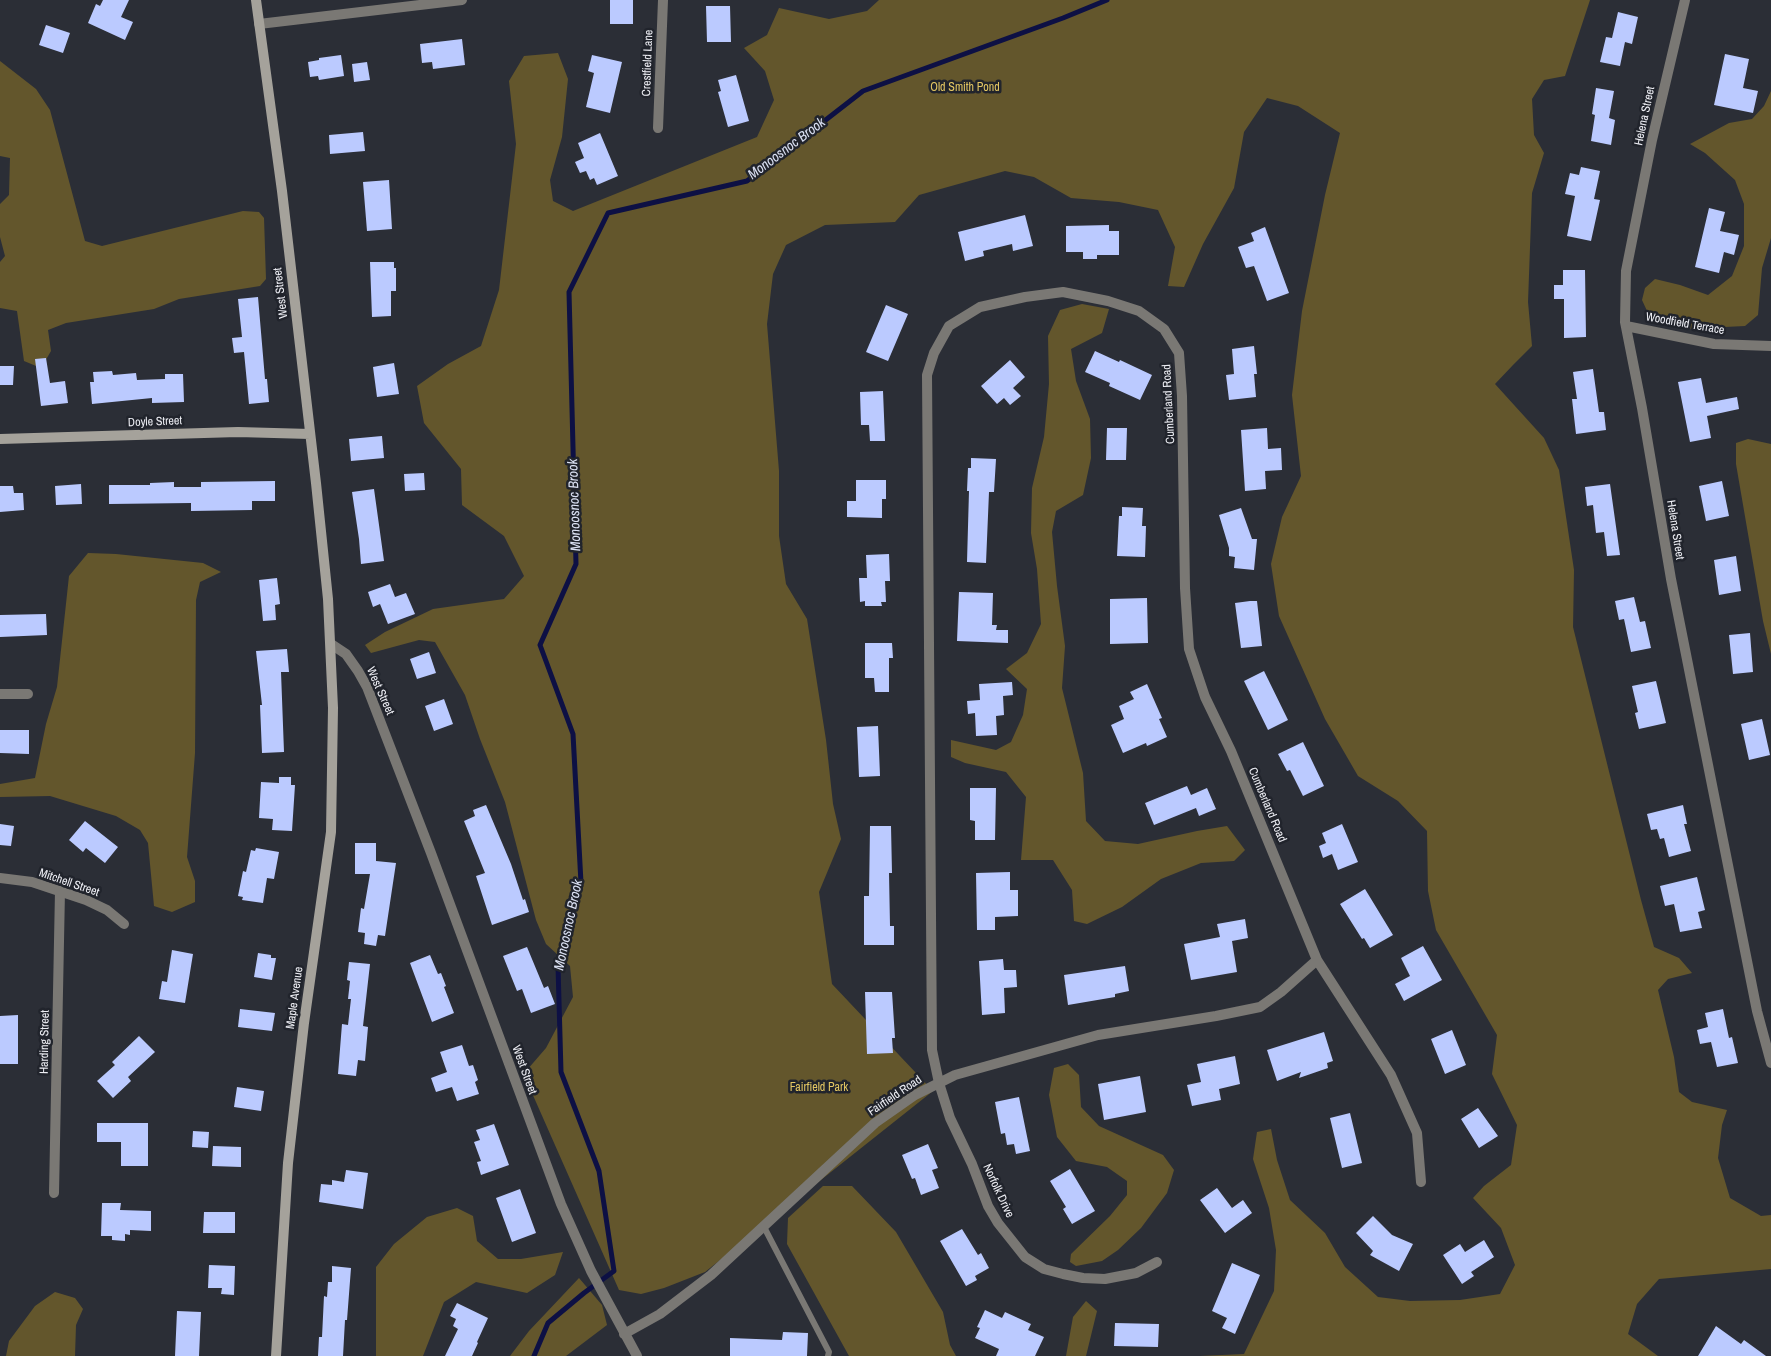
<!DOCTYPE html>
<style>
body{margin:0}
canvas{display:block;background:#2b2e36}
</style>
<canvas width="1771" height="1356"></canvas>
<script>
const c = document.querySelector('canvas').getContext('2d');
c.lineJoin = 'round';
function fillPath(path, color) { c.fillStyle = color; c.fill(path, 'evenodd'); }
const poly = rows => new Path2D(rows.map(r => 'M' + r).join(''));
function trace(path, color, width, dash) { c.strokeStyle = color; c.lineWidth = width; c.lineCap = dash ? 'butt' : 'round'; c.setLineDash(dash || []); c.stroke(path); }
function label(font, color, halo, rows, align = 'center') {
  c.font = font + ' "Archivo Narrow",sans-serif'; c.lineWidth = 5; c.setLineDash([]); c.textBaseline = 'middle'; c.strokeStyle = halo; c.fillStyle = color; for (const [text, x, y, turn = 0] of rows) {
    c.save(); c.translate(x, y); c.rotate((+turn || 0) * Math.PI / 180); c.textAlign = isNaN(turn) ? turn : align; if (halo) c.strokeText(text, 0, 0); c.fillText(text, 0, 0); c.restore();
  }
}
fillPath(poly([
 [879,0,1590,0,1565,76,1544,80,1532,99,1534,135,1544,153,1532,193,1528,302,1532,346,1513,365,1495,384,1544,438,1559,470,1574,570,1573,627,1641,900,1654,947,1679,958,1692,973,1668,979,1658,990,1674,1057,1679,1092,1692,1102,1727,1110,1722,1125,1718,1158,1730,1198,1761,1216,1771,1215,1771,1269,1659,1279,1637,1304,1628,1334,1658,1356,1200,1356,1244,1354,1274,1291,1276,1250,1269,1208,1253,1159,1257,1132,1271,1129,1277,1160,1290,1200,1325,1233,1345,1267,1378,1297,1410,1301,1460,1300,1500,1294,1515,1265,1501,1228,1473,1198,1484,1186,1511,1165,1517,1125,1492,1074,1497,1035,1436,930,1428,891,1427,831,1398,801,1358,776,1325,719,1279,616,1271,564,1282,517,1301,476,1292,395,1302,311,1325,195,1340,133,1298,106,1267,98,1244,132,1234,188,1203,244,1184,287,1168,286,1175,247,1158,210,1119,202,1071,198,1034,177,1005,171,919,195,895,222,825,225,786,245,773,274,767,324,779,471,779,536,786,584,807,619,826,740,833,804,841,839,819,892,832,984,933,1091,705,1272,664,1288,641,1294,619,1290,532,1093,527,1070,546,1048,573,997,570,966,546,944,536,920,505,802,480,739,465,695,435,642,419,640,371,653,365,645,385,632,433,609,504,599,524,576,504,536,462,505,461,469,424,423,417,386,448,364,481,346,499,290,516,144,509,81,524,56,558,53,568,79,562,137,550,180,553,201,573,211,757,137,774,100,765,71,744,48,767,35,779,8,829,19,867,11],
 [0,61,36,89,50,110,85,241,102,246,243,211,259,212,264,218,266,279,260,286,179,299,154,309,66,323,48,330,51,351,41,368,24,361,17,311,0,308,0,262,5,256,0,237,0,204,9,195,10,158,0,156],
 [1771,91,1771,238,1762,268,1758,315,1745,326,1683,329,1648,313,1642,300,1645,288,1655,279,1680,285,1708,295,1732,276,1744,246,1744,204,1735,180,1705,153,1690,144,1729,123,1752,119,1764,106],
 [1082,304,1109,309,1102,333,1071,349,1076,381,1090,419,1091,458,1083,495,1056,511,1052,532,1057,586,1065,646,1062,688,1083,773,1086,821,1105,841,1138,844,1197,831,1227,826,1245,850,1234,861,1201,863,1161,879,1122,907,1087,924,1074,921,1072,890,1053,860,1021,860,1026,797,1006,772,965,763,951,757,951,740,996,750,1011,742,1023,715,1027,689,1006,669,1027,653,1041,624,1037,569,1031,533,1032,488,1044,437,1049,384,1048,336,1060,310],
 [1748,439,1771,444,1771,654,1763,621,1736,464,1736,443],
 [88,553,116,554,203,563,221,572,200,582,196,600,195,753,187,857,195,881,195,902,172,912,154,906,148,843,140,830,116,816,50,796,0,797,0,784,35,778,46,724,57,687,69,576],
 [1068,1064,1079,1075,1081,1107,1099,1126,1163,1155,1174,1170,1167,1193,1141,1228,1118,1250,1102,1261,1076,1266,1070,1262,1071,1254,1110,1216,1127,1195,1127,1181,1107,1167,1076,1161,1057,1137,1049,1095,1054,1068],
 [823,1186,852,1186,896,1232,943,1312,950,1345,956,1356,849,1356,787,1244,788,1218],
 [457,1208,473,1216,477,1241,498,1259,521,1259,563,1252,555,1275,527,1293,476,1282,444,1302,423,1356,376,1356,376,1267,394,1244,427,1217],
 [579,1278,602,1305,607,1325,566,1356,510,1356,529,1331],
 [55,1292,75,1298,83,1309,76,1325,75,1356,6,1356,9,1341,35,1306],
 [1086,1301,1097,1311,1086,1356,1066,1356,1073,1317]
]), '#63562c');
trace(poly([
 [534,1356,548,1323,584,1293,614,1271,599,1171,561,1072,558,966,581,883,573,734,540,645,576,564,569,292,608,213,747,181,863,91,1063,18,1107,0]
]), '#0d1044', 5);
fillPath(poly([
 [103,0,129,0,121,17,133,22,125,40,88,23,96,4,100,6],
 [610,0,633,0,633,24,610,24],
 [706,6,730,6,731,42,707,42],
 [1618,12,1638,17,1632,44,1625,42,1620,66,1600,62,1606,37,1612,38],
 [46,25,70,33,63,53,39,45],
 [462,39,465,65,433,69,432,62,422,63,420,44],
 [1725,54,1749,59,1743,88,1758,91,1753,113,1714,105],
 [341,55,344,76,319,80,318,76,310,77,308,62,319,60,319,58],
 [592,55,622,62,610,113,586,107,594,73,588,71],
 [367,62,370,80,354,82,352,64],
 [736,75,749,121,728,127,718,92,721,91,718,80],
 [1596,88,1614,91,1609,118,1615,120,1611,145,1591,141,1595,115,1592,114],
 [363,132,365,151,330,154,329,135],
 [600,133,618,176,597,185,594,178,590,180,586,171,580,173,575,162,584,158,578,143],
 [1581,167,1600,171,1594,199,1600,200,1591,241,1567,236,1575,196,1565,194,1570,173,1579,175],
 [389,180,392,229,367,231,363,182],
 [1709,208,1725,212,1720,231,1739,235,1734,255,1724,252,1719,273,1695,267],
 [1025,215,1033,246,1013,251,1012,244,983,251,984,256,965,261,958,232],
 [1109,225,1109,231,1119,231,1119,255,1097,255,1097,259,1083,259,1083,252,1066,252,1066,226],
 [1265,227,1289,293,1267,301,1254,266,1246,268,1238,247,1254,241,1251,233],
 [370,262,394,262,394,268,396,268,396,291,391,291,391,316,372,317],
 [1563,270,1585,270,1586,337,1564,338,1564,299,1554,299,1554,285,1563,285],
 [258,297,265,379,267,379,269,402,249,404,244,352,234,353,232,338,242,337,238,299],
 [886,305,908,314,888,361,866,352],
 [1254,346,1257,374,1254,374,1256,397,1229,400,1226,375,1234,374,1232,349],
 [1095,351,1119,362,1120,360,1152,375,1140,400,1109,386,1110,383,1085,372],
 [46,358,50,383,65,381,68,403,41,406,35,359],
 [1010,360,1025,377,1013,388,1021,396,1010,405,1004,398,997,404,981,386],
 [394,363,399,394,377,397,373,367],
 [0,366,14,366,13,385,0,385],
 [1593,369,1599,412,1604,412,1606,430,1576,434,1572,399,1577,399,1573,372],
 [112,371,113,375,136,373,137,380,165,379,165,374,183,374,184,402,152,403,152,398,92,404,90,382,94,382,93,372],
 [1701,378,1706,403,1737,397,1739,409,1707,416,1711,438,1690,442,1678,382],
 [883,391,885,441,870,441,869,425,861,425,860,392],
 [1107,428,1127,428,1126,460,1106,460],
 [1267,428,1268,449,1281,448,1282,470,1265,471,1266,489,1245,491,1241,430],
 [382,436,384,458,351,461,349,439],
 [971,458,996,459,994,492,989,492,986,563,967,562,969,491,967,491,968,468,971,468],
 [424,473,425,490,405,491,404,474],
 [856,480,886,480,886,499,882,499,882,518,847,517,847,501,856,501],
 [275,481,275,501,252,501,252,510,191,511,191,503,109,504,109,485,150,485,150,483,174,482,174,487,201,487,201,482],
 [1722,481,1729,516,1706,521,1699,486],
 [81,484,82,504,56,505,55,486],
 [1610,484,1620,555,1607,556,1604,532,1596,533,1593,505,1587,506,1585,487],
 [0,486,13,486,14,493,23,493,24,510,0,512],
 [374,489,384,561,361,564,359,539,352,492],
 [1122,507,1143,508,1142,526,1146,526,1145,557,1117,556,1119,516,1122,516],
 [1241,508,1252,539,1257,539,1254,570,1234,568,1235,557,1229,556,1229,548,1219,515],
 [889,554,890,581,885,581,886,602,881,602,882,606,865,606,865,601,860,602,859,578,867,578,866,555],
 [1736,556,1741,591,1719,595,1714,560],
 [277,578,280,604,275,605,276,620,263,621,259,580],
 [390,584,395,597,406,593,415,614,388,624,380,604,373,607,368,592],
 [959,592,993,593,992,625,997,625,996,630,1008,630,1008,643,957,641],
 [1634,597,1640,622,1645,621,1651,648,1631,652,1624,619,1619,620,1615,601],
 [1147,598,1148,643,1110,644,1110,599],
 [1250,601,1257,601,1262,646,1241,648,1235,603],
 [46,614,47,635,0,637,0,615],
 [1750,633,1753,672,1733,674,1729,635],
 [865,643,892,643,893,658,889,658,889,692,875,692,874,678,865,678],
 [287,649,289,672,281,672,284,752,262,753,260,705,262,705,256,651],
 [429,652,436,673,417,679,410,659],
 [1264,671,1288,720,1268,730,1244,681],
 [1656,681,1666,723,1639,729,1635,713,1638,712,1632,686],
 [1012,682,1013,695,1003,696,1004,715,996,716,997,735,976,736,975,713,968,714,967,701,980,700,979,684],
 [1147,684,1162,718,1159,719,1167,737,1147,746,1146,743,1123,753,1111,725,1124,719,1119,706,1134,699,1130,692],
 [444,699,453,724,434,731,425,706],
 [1762,719,1770,755,1749,760,1741,724],
 [878,726,880,776,859,777,857,727],
 [0,730,29,730,29,754,0,753],
 [1303,742,1324,786,1303,796,1290,770,1287,771,1278,754],
 [279,777,291,777,291,785,295,785,292,831,272,830,273,819,259,818,261,782,279,783],
 [1187,786,1191,795,1207,788,1216,809,1199,816,1196,808,1154,825,1145,803],
 [970,788,996,788,995,840,975,840,975,821,970,820],
 [486,805,511,864,523,900,525,899,529,912,492,925,476,876,485,873,464,821,475,816,473,810],
 [1683,805,1687,824,1684,824,1691,851,1669,857,1664,838,1660,839,1657,829,1651,830,1647,814],
 [85,821,118,847,105,863,86,848,83,852,69,840],
 [0,824,14,826,11,846,0,845],
 [1342,824,1358,862,1338,870,1332,854,1323,858,1319,846,1326,843,1322,833],
 [870,826,891,826,892,873,889,873,890,926,894,926,894,945,864,945,864,896,869,896],
 [355,843,376,843,376,861,396,863,385,936,378,935,376,946,364,944,365,933,358,932,361,908,364,909,370,874,355,874],
 [256,848,279,852,274,879,267,878,263,903,242,900,243,897,238,896,243,871,246,872,251,850,255,851],
 [1010,872,1010,890,1018,890,1018,916,995,917,995,930,977,930,976,873],
 [1697,877,1705,910,1698,912,1702,928,1680,932,1674,904,1665,906,1660,886],
 [1365,889,1393,935,1370,948,1364,938,1362,939,1340,904],
 [1245,919,1248,938,1232,941,1237,972,1191,980,1184,944,1220,937,1217,924],
 [1423,946,1442,980,1404,1001,1395,984,1410,976,1401,958],
 [527,947,544,988,548,986,555,1004,531,1013,522,989,517,991,503,956],
 [172,950,193,954,185,1003,159,999,162,981,167,982],
 [258,953,271,955,271,958,276,958,272,980,254,977],
 [430,955,438,974,441,973,446,986,444,987,454,1013,432,1022,410,963],
 [1003,959,1004,970,1016,970,1017,987,1004,988,1005,1013,982,1015,979,961],
 [349,962,370,964,363,1026,368,1027,365,1061,358,1060,356,1076,338,1074,342,1024,348,1025,351,999,348,999,350,981,347,980],
 [1125,966,1129,991,1115,994,1115,997,1068,1005,1064,975],
 [865,992,892,992,895,1038,892,1038,893,1053,867,1054],
 [240,1009,275,1013,272,1031,238,1027],
 [1723,1009,1729,1038,1732,1037,1738,1063,1717,1067,1711,1042,1700,1044,1697,1030,1708,1027,1705,1013],
 [18,1015,18,1064,0,1064,0,1016],
 [1452,1030,1466,1065,1445,1074,1431,1039],
 [1324,1032,1333,1061,1327,1063,1328,1068,1299,1078,1301,1072,1277,1081,1267,1050],
 [139,1036,155,1052,128,1077,131,1081,113,1098,97,1081,115,1065,112,1062],
 [462,1045,469,1066,473,1065,478,1080,475,1082,479,1094,457,1101,452,1087,436,1092,431,1078,447,1072,440,1052],
 [1235,1056,1240,1084,1219,1089,1221,1100,1192,1106,1187,1085,1201,1082,1197,1064],
 [1140,1076,1146,1112,1104,1120,1098,1084],
 [237,1087,264,1091,261,1111,234,1107],
 [1019,1097,1030,1151,1016,1154,1014,1144,1007,1145,1005,1133,1001,1134,995,1102],
 [1478,1108,1498,1136,1479,1148,1461,1119],
 [1350,1113,1362,1163,1342,1168,1330,1118],
 [97,1123,148,1123,148,1166,121,1166,121,1142,97,1142],
 [494,1124,509,1165,481,1175,477,1162,481,1161,474,1142,480,1140,476,1130],
 [193,1131,209,1132,208,1148,192,1147],
 [928,1144,938,1168,932,1170,939,1188,921,1195,915,1178,912,1179,902,1155],
 [213,1146,241,1147,241,1167,212,1166],
 [1070,1169,1095,1211,1072,1224,1063,1209,1066,1207,1050,1181],
 [346,1170,368,1173,363,1209,319,1202,321,1184,332,1185,332,1180,344,1182],
 [1217,1188,1232,1208,1243,1200,1252,1213,1225,1233,1200,1200],
 [520,1189,536,1233,512,1242,496,1198],
 [102,1203,121,1203,120,1210,151,1211,151,1231,130,1230,130,1235,125,1234,125,1241,112,1240,112,1236,101,1236],
 [204,1212,235,1212,235,1233,203,1233],
 [1373,1216,1392,1235,1413,1244,1399,1271,1370,1255,1373,1251,1356,1233],
 [962,1229,978,1255,981,1253,989,1268,975,1276,977,1280,966,1286,940,1241],
 [1484,1240,1494,1257,1471,1272,1474,1276,1462,1284,1443,1255,1460,1244,1465,1252],
 [1232,1263,1260,1275,1235,1334,1222,1328,1227,1318,1212,1311],
 [209,1265,235,1266,234,1295,221,1294,222,1288,208,1288],
 [332,1266,351,1268,347,1320,345,1320,343,1356,318,1356,319,1337,322,1337,324,1296,327,1297,328,1282,332,1282],
 [457,1303,488,1318,477,1342,478,1343,472,1356,445,1356,458,1329,453,1326,456,1319,450,1316],
 [985,1310,1002,1318,1005,1312,1031,1324,1028,1330,1044,1337,1035,1356,996,1356,999,1349,975,1338,980,1328,977,1327],
 [177,1311,201,1312,199,1356,175,1356],
 [1115,1323,1159,1324,1158,1347,1114,1346],
 [1716,1326,1741,1344,1744,1340,1766,1356,1698,1356],
 [783,1332,808,1333,807,1356,730,1356,730,1338,782,1340]
]), '#bbcaff');
trace(poly([
 [764,1227,829,1352,828,1356]
]), '#7a7874', 6);
trace(poly([
 [1685,0,1652,140,1626,271,1625,322,1642,408,1671,579,1757,1011,1771,1063],
 [259,24,462,0],
 [658,128,663,0],
 [1626,326,1714,344,1771,346],
 [331,644,346,654,358,671,367,687,431,853,561,1204,591,1271,637,1356],
 [0,694,28,694],
 [0,878,32,882,86,900,107,910,124,924],
 [54,1193,60,891],
 [1157,1262,1136,1273,1105,1279,1083,1278,1063,1274,1044,1269,1025,1257,998,1223,988,1206,972,1164,950,1118,939,1083,932,1050,927,375,934,353,949,326,980,307,1025,297,1063,292,1108,301,1139,311,1164,329,1179,353,1182,396,1185,588,1189,649,1205,697,1231,751,1317,960,1391,1075,1417,1133,1421,1182],
 [624,1334,660,1314,711,1275,875,1123,915,1095,955,1075,1098,1035,1216,1016,1260,1007,1281,992,1317,960]
]), '#7a7874', 10);
trace(poly([
 [256,0,282,191,316,483,328,599,333,708,331,832,304,1023,288,1163,276,1356],
 [0,439,238,432,310,434]
]), '#a5a29b', 10);
label('12px', '#edeef4', '#21242c', [
 ["Crestfield Lane",648,63,-88],
 ["Helena Street",1645,116,-78],
 ["West Street",281,293,-97],
 ["Woodfield Terrace",1685,324,10],
 ["Cumberland Road",1169,404,-93],
 ["Doyle Street",155,422,-2],
 ["Helena Street",1675,530,81],
 ["West Street",380,691,66],
 ["Cumberland Road",1267,805,67],
 ["Mitchell Street",69,883,19],
 ["Maple Avenue",295,998,-82],
 ["Harding Street",45,1042,-89],
 ["West Street",524,1070,70],
 ["Fairfield Road",895,1096,-34],
 ["Norfolk Drive",998,1191,65]
]);
label('12px', '#e4c762', '#21242c', [
 ["Old Smith Pond",965,88],
 ["Fairfield Park",819,1088]
]);
label('italic 14px', '#dce2f4', '#21242c', [
 ["Monoosnoc Brook",787,149,-37],
 ["Monoosnoc Brook",575,505,-92],
 ["Monoosnoc Brook",569,925,-78]
]);
</script>
